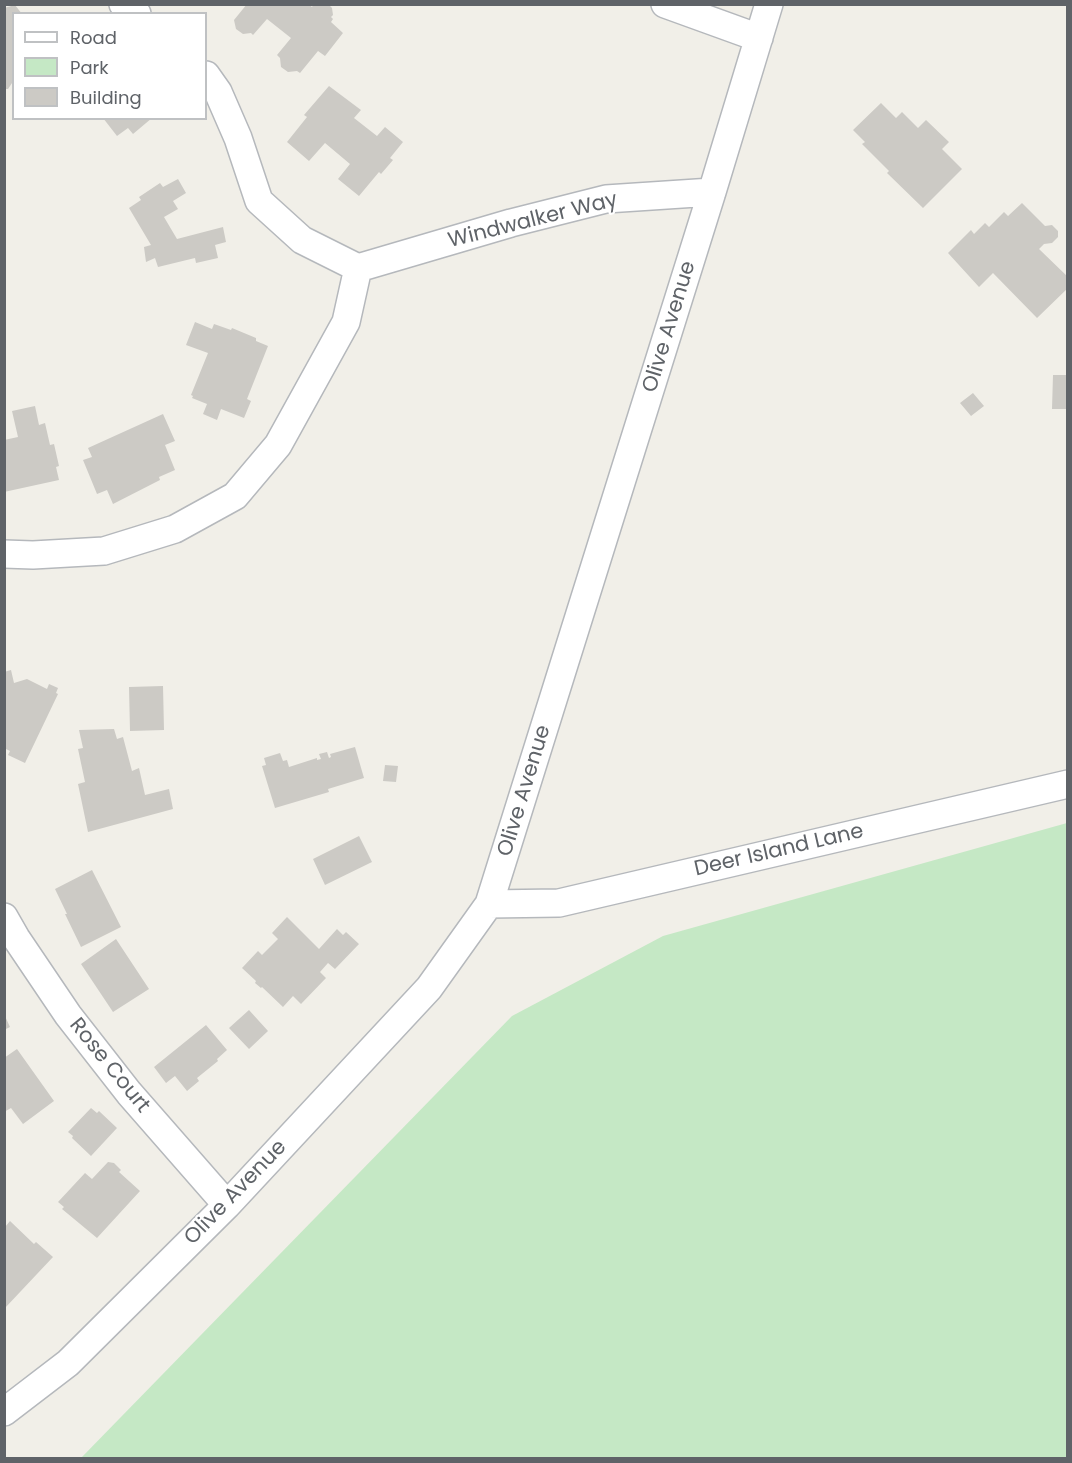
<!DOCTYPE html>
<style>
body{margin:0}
#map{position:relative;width:1072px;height:1463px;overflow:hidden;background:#f1efe8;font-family:Poppins,sans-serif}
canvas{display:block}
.frame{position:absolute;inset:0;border:6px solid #5f6368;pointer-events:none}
.legend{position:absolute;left:12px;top:12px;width:195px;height:108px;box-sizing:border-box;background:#fff;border:2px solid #bfc1c3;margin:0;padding:8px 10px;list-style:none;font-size:18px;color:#5f6368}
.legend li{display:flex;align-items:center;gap:12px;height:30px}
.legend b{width:30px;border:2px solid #bfc1c3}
</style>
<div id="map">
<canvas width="1072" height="1463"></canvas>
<div class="frame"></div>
<ul class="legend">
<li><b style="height:8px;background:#fff"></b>Road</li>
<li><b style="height:16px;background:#c5e8c5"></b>Park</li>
<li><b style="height:16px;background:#cccac5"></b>Building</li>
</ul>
</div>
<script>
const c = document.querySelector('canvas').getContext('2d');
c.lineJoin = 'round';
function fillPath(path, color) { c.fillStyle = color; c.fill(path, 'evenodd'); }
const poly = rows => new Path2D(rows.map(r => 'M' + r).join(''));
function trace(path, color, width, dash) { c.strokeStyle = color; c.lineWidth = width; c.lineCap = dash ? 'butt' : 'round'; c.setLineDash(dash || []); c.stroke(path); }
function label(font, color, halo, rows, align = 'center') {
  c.font = font + ' Poppins,sans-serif'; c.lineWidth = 4.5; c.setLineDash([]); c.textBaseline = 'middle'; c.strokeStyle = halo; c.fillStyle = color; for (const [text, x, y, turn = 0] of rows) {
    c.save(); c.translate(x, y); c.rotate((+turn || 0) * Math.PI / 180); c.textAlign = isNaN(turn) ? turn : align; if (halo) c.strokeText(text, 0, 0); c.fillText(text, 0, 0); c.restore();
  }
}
fillPath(poly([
 [1067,823,1067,1458,81,1458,512,1016,663,936]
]), '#c5e8c5');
fillPath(poly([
 [247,4,308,4,312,7,314,4,328,4,332,8,333,15,331,17,333,19,331,22,343,33,325,56,318,51,300,73,297,71,288,72,281,67,280,58,277,55,291,38,267,19,253,35,251,33,243,34,236,29,234,20],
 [15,5,22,14,14,14,14,80,8,89,4,89,4,8],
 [329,86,361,110,354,118,377,136,385,127,403,142,390,158,393,160,381,174,379,172,359,196,338,179,350,164,325,143,309,161,287,142,307,117,304,115],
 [881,103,896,118,902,112,918,128,926,120,949,142,942,149,962,169,923,208,887,173,889,171,862,144,865,142,853,130],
 [103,118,152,118,133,134,128,128,117,136],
 [178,179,186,193,173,201,178,209,164,217,177,239,223,227,226,242,215,245,218,258,196,263,195,258,158,267,155,258,146,262,144,247,151,245,129,208,141,200,139,197,160,183,163,187],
 [1022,203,1045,226,1052,225,1058,231,1058,237,1052,243,1044,244,1039,249,1068,277,1068,288,1037,318,993,273,979,287,948,253,971,230,974,234,985,223,989,227,1004,212,1008,216],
 [195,322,212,329,214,324,231,330,232,328,256,338,256,341,268,346,247,399,251,401,244,418,221,409,217,420,203,414,207,404,192,398,193,396,191,395,208,353,186,345],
 [1053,375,1068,375,1068,409,1052,409],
 [973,393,984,406,971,416,960,403],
 [35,406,39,425,45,423,50,445,54,444,59,466,56,467,59,480,4,492,4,440,18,437,12,411],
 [163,414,175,441,165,445,175,470,159,477,160,480,113,504,107,490,97,494,83,460,92,457,88,448],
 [11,670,14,683,27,679,47,689,49,684,58,688,56,693,58,694,25,763,8,755,10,751,4,748,4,672],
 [163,686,164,730,130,731,129,687],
 [114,729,117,739,123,737,132,771,139,768,145,795,169,789,173,809,88,832,78,784,85,782,78,749,83,748,79,730],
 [355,747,364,778,328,789,329,792,275,808,262,766,266,765,264,758,280,753,283,761,287,760,289,767,317,758,317,760,321,759,319,754,327,752,329,758,331,757,330,754],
 [385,765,398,766,396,782,383,781],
 [359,836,372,862,325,885,313,859],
 [92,870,121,927,81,947,65,914,67,914,55,889],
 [287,917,319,949,337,929,343,935,346,932,359,944,335,969,328,963,320,972,326,978,301,1004,293,996,283,1007,262,987,261,988,255,983,256,981,242,968,258,951,262,955,278,939,272,933],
 [116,939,149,989,113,1012,81,964],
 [249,1010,268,1031,249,1049,229,1028],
 [4,1014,10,1027,4,1030],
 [206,1025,227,1050,217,1059,218,1061,197,1078,199,1081,187,1091,175,1076,166,1083,154,1067],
 [17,1049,54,1101,23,1124,11,1108,4,1112,4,1058],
 [91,1108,97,1113,99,1111,117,1128,91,1156,72,1138,73,1136,68,1132],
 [108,1162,114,1163,121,1170,119,1172,140,1191,97,1238,62,1209,64,1207,58,1202,85,1173,92,1179],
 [10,1221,34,1244,36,1242,53,1257,5,1308,5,1227]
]), '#cccac5');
const minor = poly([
 [123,4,137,14],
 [665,4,759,38],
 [358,268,511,223,606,199,712,192],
 [4,554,33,555,104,551,175,529,235,496,278,445,346,322,358,268,302,240,259,201,238,138,218,92,206,75],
 [489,904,559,903,1068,784],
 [4,917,16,938,68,1015,129,1093,227,1205],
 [4,1412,68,1363,227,1205,429,988,489,904,712,192,769,4]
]);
trace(minor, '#b5b8bc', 30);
trace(minor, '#fff', 27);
label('21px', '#5f6368', '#fff', [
 ["Windwalker Way",533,221,-14],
 ["Olive Avenue",670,327,-73],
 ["Olive Avenue",525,791,-73],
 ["Deer Island Lane",779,851,-13],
 ["Rose Court",109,1066,51],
 ["Olive Avenue",236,1193,-46]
]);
</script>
